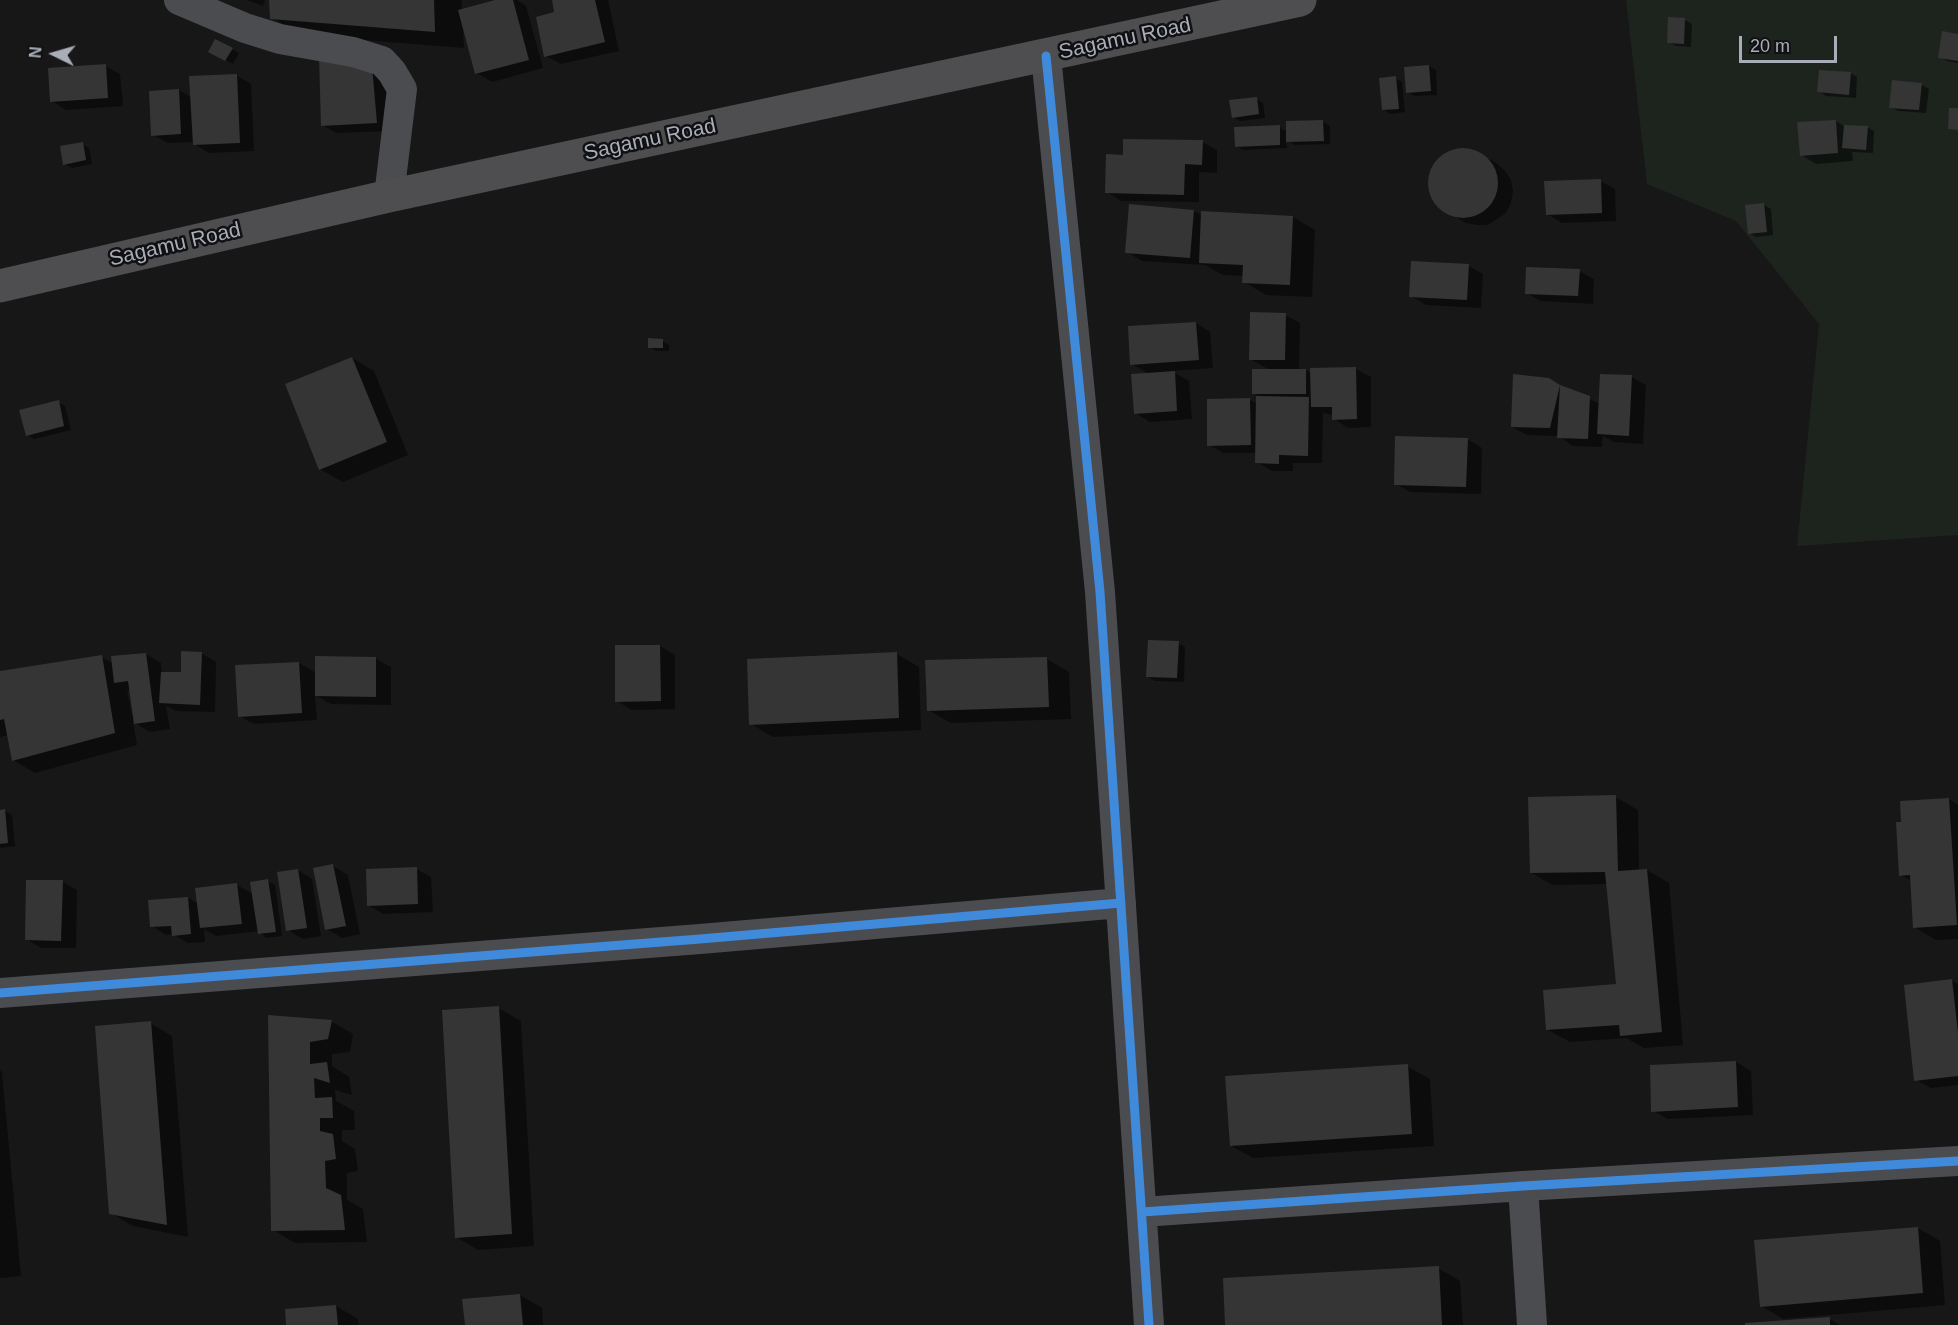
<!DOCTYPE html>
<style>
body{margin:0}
#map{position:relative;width:1958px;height:1325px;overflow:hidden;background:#171717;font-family:Arial,sans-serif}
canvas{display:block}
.north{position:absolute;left:24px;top:24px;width:60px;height:60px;-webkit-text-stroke:4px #111113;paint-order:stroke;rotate:275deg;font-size:16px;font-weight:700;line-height:24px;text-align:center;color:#a8adb8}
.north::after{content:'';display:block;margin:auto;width:21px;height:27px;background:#a8adb8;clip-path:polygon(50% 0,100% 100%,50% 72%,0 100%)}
.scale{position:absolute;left:1739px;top:36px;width:98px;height:27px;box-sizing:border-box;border:3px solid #a8adb8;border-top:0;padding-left:8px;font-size:18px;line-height:21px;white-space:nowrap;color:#a8adb8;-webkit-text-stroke:4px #111113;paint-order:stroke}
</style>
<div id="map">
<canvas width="1958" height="1325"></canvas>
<div class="north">N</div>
<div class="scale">20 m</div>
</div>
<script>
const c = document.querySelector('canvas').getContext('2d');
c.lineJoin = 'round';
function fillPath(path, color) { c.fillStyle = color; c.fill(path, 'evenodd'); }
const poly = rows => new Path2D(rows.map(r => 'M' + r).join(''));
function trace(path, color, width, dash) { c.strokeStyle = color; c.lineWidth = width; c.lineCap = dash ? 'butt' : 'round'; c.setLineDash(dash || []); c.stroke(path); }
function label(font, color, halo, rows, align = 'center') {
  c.font = font + ' Arial,sans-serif'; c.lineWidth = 5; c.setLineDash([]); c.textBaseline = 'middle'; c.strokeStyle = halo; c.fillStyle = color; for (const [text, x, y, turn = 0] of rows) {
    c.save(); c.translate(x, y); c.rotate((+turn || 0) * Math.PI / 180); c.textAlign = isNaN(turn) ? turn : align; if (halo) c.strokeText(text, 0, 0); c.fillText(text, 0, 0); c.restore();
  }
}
fillPath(poly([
 [1626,0,1958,0,1958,535,1797,546,1819,324,1736,221,1647,184]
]), '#1d241e');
fillPath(poly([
 [247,0,265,0,263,6],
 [271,0,462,0,462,11,500,0,517,0,526,6,543,68,492,82,477,73,463,28,464,48,301,35,272,18],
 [553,0,608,0,619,51,561,64,546,56,556,13],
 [1670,19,1685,20,1692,24,1691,47,1676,46,1669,42],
 [1958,35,1958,63,1947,61,1940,57],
 [216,41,239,53,233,64,210,51],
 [320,58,386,76,391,131,337,133,322,125],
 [105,66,120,74,123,106,66,110,52,101],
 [1429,66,1436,70,1437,95,1414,96,1407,92],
 [1850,73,1857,77,1856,98,1826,96,1819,91],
 [236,75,251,84,254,151,209,153,194,144,194,142,168,143,153,135,179,90,192,98],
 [1395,78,1402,82,1405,112,1390,114,1383,109],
 [1922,85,1929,89,1926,113,1898,111,1891,107],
 [1256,99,1263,103,1265,118,1240,121,1233,117],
 [1836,121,1844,126,1867,127,1874,131,1873,153,1852,152,1853,161,1816,164,1801,155],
 [1323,122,1330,126,1330,144,1295,145,1286,140,1287,148,1243,150,1236,146,1279,127,1288,132],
 [1202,142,1217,150,1217,173,1199,172,1199,202,1121,201,1107,192,1125,156],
 [82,144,89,148,92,164,72,168,65,164],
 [1459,149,1470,149,1496,163,1505,171,1511,180,1513,191,1511,203,1506,213,1488,225,1477,225,1466,223,1441,208,1434,200,1430,190,1430,179,1433,168,1439,160,1448,153],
 [1600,181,1615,189,1616,221,1562,223,1547,214],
 [1130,205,1194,211,1203,216,1293,217,1315,230,1312,297,1266,295,1244,282,1244,276,1223,275,1205,265,1142,261,1127,252],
 [1764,205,1771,209,1773,235,1756,237,1749,233],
 [1468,266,1483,274,1481,308,1426,305,1411,296],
 [1579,271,1594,279,1593,304,1541,301,1526,293],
 [1285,315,1300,323,1299,370,1306,370,1311,374,1356,369,1371,377,1371,427,1348,428,1334,419,1333,415,1323,413,1322,463,1293,463,1293,471,1272,471,1257,462,1257,453,1224,453,1209,445,1250,400,1258,404,1258,396,1253,393,1270,370,1250,359],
 [1196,323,1210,332,1213,368,1172,371,1189,381,1192,419,1150,422,1135,413,1149,374,1132,364],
 [662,341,669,345,669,351,656,351,649,347],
 [352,358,374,371,408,455,343,482,320,469],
 [1631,377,1646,385,1643,444,1614,442,1603,436,1602,447,1573,446,1559,436,1527,435,1512,427,1548,380,1600,404],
 [58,402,65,406,71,430,34,439,27,435],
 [1467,439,1482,448,1481,494,1410,492,1396,484],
 [1178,643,1185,647,1184,682,1155,681,1148,677],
 [617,646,660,646,675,655,675,709,632,710,617,701],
 [201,653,216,662,215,712,176,711,166,706,170,729,150,732,133,722,137,745,35,773,13,760,8,735,0,737,0,673,101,657,113,663,146,654,161,663,162,673,182,674],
 [127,689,130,691,134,714,132,715],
 [897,654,919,667,921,730,773,737,751,724],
 [376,659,391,667,391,705,331,704,315,695,317,720,254,724,239,716,299,663,316,673],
 [1047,659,1069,672,1071,719,951,723,928,710],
 [1615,797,1638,810,1639,871,1647,870,1669,883,1683,1045,1644,1048,1626,1038,1570,1042,1548,1030,1617,986,1608,884,1553,885,1531,873],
 [1949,799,1958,805,1958,939,1936,940,1914,927,1912,881,1900,875],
 [0,811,5,811,12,815,15,846,0,848],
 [333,866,348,875,360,934,342,938,327,929],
 [416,869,431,877,433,912,383,914,368,905],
 [298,870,312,879,321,936,303,939,288,930],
 [268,881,275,885,282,936,266,938,259,931,216,936,204,929,205,942,188,943,173,934,166,935,152,926,188,898,199,904,237,885,253,894],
 [63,882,77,890,76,948,41,948,26,939],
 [1952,981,1958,984,1958,1085,1931,1088,1916,1080],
 [498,1008,521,1021,534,1246,478,1250,456,1237],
 [270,1017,331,1021,353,1034,350,1052,332,1054,332,1066,349,1077,352,1095,335,1090,336,1101,354,1111,355,1130,342,1130,342,1141,355,1149,358,1171,347,1173,347,1200,363,1209,367,1242,295,1243,273,1230],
 [150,1023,172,1036,188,1237,133,1226,111,1213],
 [1736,1062,1751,1071,1753,1115,1668,1119,1653,1111],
 [1407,1066,1430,1079,1434,1146,1253,1158,1231,1146],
 [0,1070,2,1072,21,1276,0,1278],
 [1918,1228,1940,1241,1945,1305,1783,1319,1761,1306],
 [1438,1268,1460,1281,1463,1325,1227,1325],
 [520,1295,542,1308,543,1325,466,1325],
 [336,1306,358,1319,359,1325,288,1325],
 [1830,1319,1840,1325,1742,1325]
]), '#0007');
fillPath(poly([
 [269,0,434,0,435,32,270,19],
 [495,0,513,0,529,60,475,74,458,10],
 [552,0,595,0,605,42,544,57,536,17,554,12],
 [1668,17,1685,18,1684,44,1667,43],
 [1942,31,1958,34,1958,61,1938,58],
 [215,39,233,48,225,61,208,52],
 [319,56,372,66,377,123,321,126],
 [106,64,108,98,50,102,48,68],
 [1429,65,1431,91,1406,93,1404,67],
 [1819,70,1851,72,1849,95,1817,92],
 [237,74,240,143,193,145,189,76],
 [1396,76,1399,109,1382,110,1379,78],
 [1892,80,1922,83,1919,110,1889,108],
 [179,89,181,134,151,136,149,91],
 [1257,97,1259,114,1232,118,1229,100],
 [1949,108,1958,108,1958,130,1948,129],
 [1323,120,1324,141,1286,142,1286,121],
 [1836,120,1838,153,1800,156,1797,122],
 [1280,125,1280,145,1235,147,1234,127],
 [1844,125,1868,126,1866,150,1842,148],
 [1123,139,1203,140,1202,165,1185,164,1184,195,1105,193,1106,154,1123,155],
 [83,142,86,160,63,165,60,146],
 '1428 183a35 35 0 1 1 70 0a35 35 0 1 1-70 0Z',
 [1601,179,1602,213,1546,215,1544,181],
 [1764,203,1767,232,1748,234,1745,205],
 [1129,204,1194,210,1190,258,1125,253],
 [1201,211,1293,216,1290,285,1242,283,1243,265,1199,263],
 [1411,261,1469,264,1467,300,1409,297],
 [1526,267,1580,269,1578,296,1525,294],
 [1250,312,1286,313,1285,360,1249,360],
 [1196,322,1199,360,1130,365,1128,326],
 [648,338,663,339,663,348,648,348],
 [352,357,387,442,319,470,285,384],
 [1356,367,1357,419,1332,420,1332,407,1311,407,1310,368],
 [1252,369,1306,369,1306,394,1252,394],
 [1175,371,1177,411,1134,414,1131,374],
 [1513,374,1549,378,1560,385,1550,428,1511,427],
 [1600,374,1632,375,1629,436,1597,434],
 [1560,385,1590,396,1588,439,1557,438],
 [1256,396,1309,397,1308,456,1279,455,1279,464,1255,463],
 [1250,398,1251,445,1207,446,1207,399],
 [59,400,64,426,26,436,19,410],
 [1395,436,1468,438,1466,487,1394,485],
 [1148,640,1179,641,1177,678,1146,677],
 [615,645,660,645,661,701,615,702],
 [181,651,202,652,200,705,159,703,161,672,181,672],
 [897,652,899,718,749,725,747,659],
 [146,653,155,721,134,724,128,681,114,683,111,656],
 [102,655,115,733,12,761,4,719,0,720,0,671],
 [315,656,376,657,376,697,315,696],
 [1047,657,1049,707,927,711,925,660],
 [299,662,302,713,238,717,235,665],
 [1616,795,1618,871,1647,869,1662,1032,1620,1036,1619,1025,1546,1030,1543,990,1616,984,1605,872,1530,873,1528,797],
 [1949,798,1957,925,1913,928,1910,875,1899,876,1896,822,1901,822,1900,801],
 [5,809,8,843,0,844,0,810],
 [333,864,346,926,325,930,313,868],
 [417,867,418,904,367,906,366,869],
 [298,869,307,928,286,931,277,872],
 [268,879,276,932,258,934,250,882],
 [26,880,63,880,61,941,25,940],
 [237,883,242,924,200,928,195,888],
 [188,897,191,934,172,936,171,926,150,927,148,900],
 [1952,979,1958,1033,1958,1076,1914,1081,1904,985],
 [499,1006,512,1234,455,1238,442,1010],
 [268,1015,332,1020,328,1039,310,1042,310,1064,327,1062,330,1083,314,1078,315,1098,332,1097,333,1118,320,1118,320,1131,333,1134,336,1159,325,1161,326,1188,341,1195,345,1230,271,1231],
 [151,1021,167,1225,109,1214,95,1026],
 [1736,1061,1738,1107,1651,1112,1650,1065],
 [1408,1064,1412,1134,1230,1146,1225,1076],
 [1918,1227,1923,1293,1760,1307,1754,1240],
 [1439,1266,1442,1325,1225,1325,1223,1278],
 [520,1294,523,1325,465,1325,462,1299],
 [336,1305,338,1325,286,1325,285,1309],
 [1830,1317,1830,1325,1745,1325,1745,1323]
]), '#353536');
trace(poly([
 [179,0,245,28,280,39,353,52,382,61,392,72,402,89,389,196],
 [1046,56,1100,592,1149,1325],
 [0,993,700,939,1121,903],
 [1523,1186,1532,1325],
 [1142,1212,1523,1186,1958,1161]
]), '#4b4c50', 30);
trace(poly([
 [0,286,389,196,1300,0]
]), '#4e4e51', 33);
trace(poly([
 [1046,56,1100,592,1149,1325],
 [0,993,700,939,1121,903],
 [1142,1212,1523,1186,1958,1161]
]), '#408adc', 9);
label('21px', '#a8adb8', '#111113', [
 ["Sagamu Road",1125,39,-12],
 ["Sagamu Road",650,140,-12],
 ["Sagamu Road",175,245,-13]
]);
</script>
